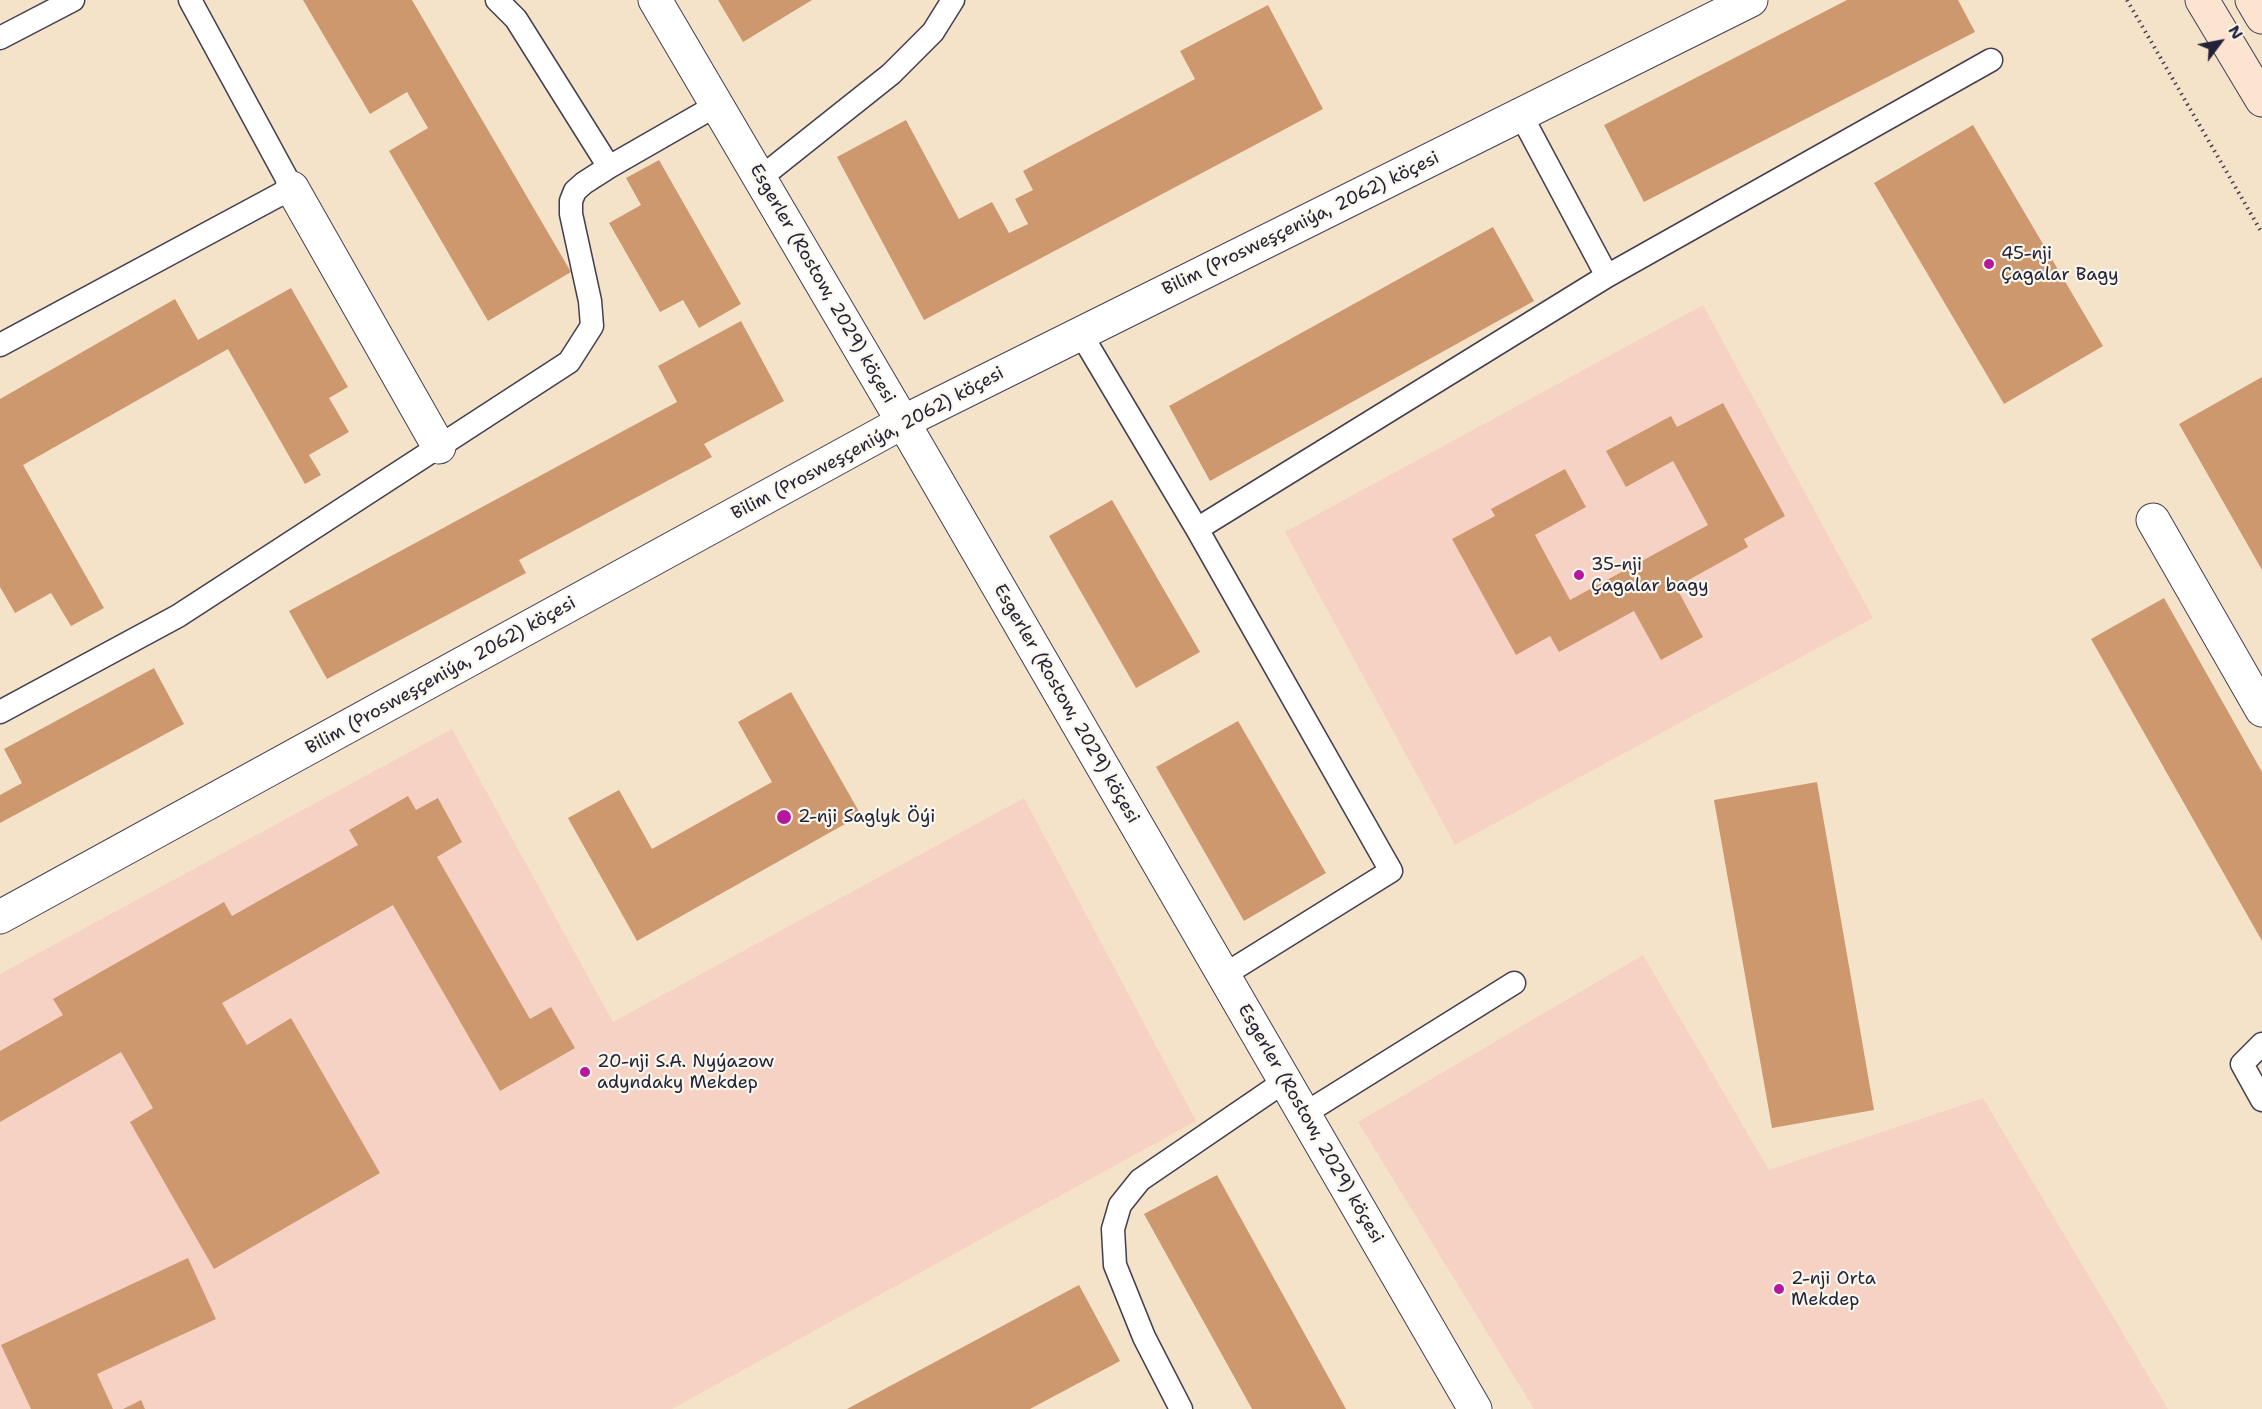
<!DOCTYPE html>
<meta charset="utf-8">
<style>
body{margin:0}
#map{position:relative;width:2262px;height:1409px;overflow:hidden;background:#f5e3c9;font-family:"Shantell Sans",sans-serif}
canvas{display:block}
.north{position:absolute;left:2190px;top:12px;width:60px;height:60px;-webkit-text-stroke:4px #fbf7ec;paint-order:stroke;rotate:58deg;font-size:16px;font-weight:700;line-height:24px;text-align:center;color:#22223b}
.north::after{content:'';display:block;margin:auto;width:21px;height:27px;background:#22223b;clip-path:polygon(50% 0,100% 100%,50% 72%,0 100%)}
</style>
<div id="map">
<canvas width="2262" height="1409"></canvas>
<div class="north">N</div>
</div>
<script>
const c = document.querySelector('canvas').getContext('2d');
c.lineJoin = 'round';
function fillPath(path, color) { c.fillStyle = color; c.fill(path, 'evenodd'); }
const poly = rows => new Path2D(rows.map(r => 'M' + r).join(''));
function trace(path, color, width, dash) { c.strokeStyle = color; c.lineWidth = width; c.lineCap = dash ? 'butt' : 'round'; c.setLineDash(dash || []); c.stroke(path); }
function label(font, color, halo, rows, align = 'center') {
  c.font = font + ' "Shantell Sans",sans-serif'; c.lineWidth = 4.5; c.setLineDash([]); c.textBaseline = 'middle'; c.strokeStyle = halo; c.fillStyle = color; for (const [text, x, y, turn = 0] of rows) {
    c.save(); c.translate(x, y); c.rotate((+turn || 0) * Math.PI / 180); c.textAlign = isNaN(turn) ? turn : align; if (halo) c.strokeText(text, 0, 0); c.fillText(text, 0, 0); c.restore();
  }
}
fillPath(poly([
 [1703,305,1873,618,1455,845,1285,532],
 [452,729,613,1022,1024,798,1196,1121,672,1409,0,1409,0,974],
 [1643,955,1769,1170,1983,1098,2168,1409,1534,1409,1358,1122]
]), '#f6d2c5');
fillPath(poly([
 [303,0,412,0,571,272,488,321,389,151,428,128,407,92,370,114],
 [718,0,812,0,743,42],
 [1847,0,1958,0,1975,32,1644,202,1604,125],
 [1268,5,1323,109,924,320,837,157,906,120,959,219,992,202,1009,233,1028,224,1015,199,1033,190,1023,171,1195,79,1180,51],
 [1973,125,2103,346,2004,404,1874,183],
 [659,160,741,304,699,328,683,300,660,312,609,223,641,205,626,178],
 [1493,227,1534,301,1210,481,1169,406],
 [291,288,348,387,329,398,349,432,309,455,321,475,305,484,228,349,23,465,104,608,71,626,51,593,15,613,0,587,0,399,175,299,198,340],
 [741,321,784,401,704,444,712,457,519,560,526,573,327,679,289,611,677,402,658,366],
 [2262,377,2262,570,2179,424],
 [1723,403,1785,516,1744,539,1748,547,1676,587,1703,637,1661,660,1634,611,1559,652,1550,636,1516,655,1452,539,1495,516,1491,509,1565,469,1586,507,1535,535,1570,600,1708,525,1673,461,1626,487,1606,451,1671,416,1677,427],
 [1112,500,1200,652,1136,688,1049,536],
 [2164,598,2262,772,2262,941,2091,639],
 [154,668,184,724,0,823,0,795,22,783,4,749],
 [791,692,861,815,637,941,568,818,619,790,652,849,772,782,738,722],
 [1238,721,1326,873,1244,921,1156,767],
 [1817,782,1874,1110,1772,1128,1714,800],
 [408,796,416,810,438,798,462,842,437,857,530,1019,551,1007,575,1048,500,1091,393,905,222,1003,247,1045,291,1018,380,1173,214,1269,130,1122,153,1108,121,1052,0,1122,0,1051,63,1015,53,999,224,902,232,916,358,845,349,830],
 [1217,1175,1346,1409,1252,1409,1144,1214],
 [188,1258,216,1319,97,1374,113,1409,31,1409,1,1345],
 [1079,1285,1120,1361,1030,1409,847,1409],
 [141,1400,145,1409,123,1409]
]), '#ce986f');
const service = poly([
 [497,0,516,19,609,167],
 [0,38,73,0],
 [1521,115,1607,276],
 [759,179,891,74,933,32,953,0],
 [1081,334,1197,529,1391,871,1224,975],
 [0,345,292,188,190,0],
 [1197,529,1607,276,1991,60],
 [0,712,178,616,569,362,592,326,590,301,571,214,571,201,575,191,584,183,609,167,717,105],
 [2262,1044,2242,1064,2262,1100],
 [1304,1114,1514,983],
 [1181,1409,1144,1337,1115,1265,1113,1229,1120,1205,1140,1180,1285,1081]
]);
const minor = poly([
 [655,0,903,422,1475,1409],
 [292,188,439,447],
 [2153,520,2262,710],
 [0,917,903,422,1751,0]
]);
const secondary = poly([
 [2202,0,2262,100],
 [2252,0,2262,17]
]);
trace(service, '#423f50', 25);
trace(minor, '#423f50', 35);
trace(secondary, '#423f50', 35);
trace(poly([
 [2127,0,2262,233]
]), '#423f50', 4, [1.5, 4.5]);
trace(service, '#fff', 22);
trace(minor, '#fff', 33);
trace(secondary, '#fde4d1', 33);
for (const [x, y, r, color] of [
 [1989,264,6,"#b5179e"],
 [1579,575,6,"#b5179e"],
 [784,817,8,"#b5179e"],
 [585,1072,6,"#b5179e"],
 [1779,1289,6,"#b5179e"]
]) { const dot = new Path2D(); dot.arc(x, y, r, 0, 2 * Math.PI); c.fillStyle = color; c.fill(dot); trace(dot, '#fbf7ec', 2); }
label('18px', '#22223b', '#fbf7ec', [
 ["Bilim (Prosweşçeniýa, 2062) köçesi",1301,224,-26],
 ["Esgerler (Rostow, 2029) köçesi",822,284,60],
 ["Bilim (Prosweşçeniýa, 2062) köçesi",868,444,-28],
 ["Bilim (Prosweşçeniýa, 2062) köçesi",441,676,-29],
 ["Esgerler (Rostow, 2029) köçesi",1066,704,60],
 ["Esgerler (Rostow, 2029) köçesi",1310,1124,60]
]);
label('18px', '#22223b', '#fbf7ec', [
 ["45-nji",2001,254],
 ["Çagalar Bagy",2001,275],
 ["35-nji",1591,565],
 ["Çagalar bagy",1591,586],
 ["2-nji Saglyk Öýi",798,817],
 ["20-nji S.A. Nyýazow",597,1062],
 ["adyndaky Mekdep",597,1083],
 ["2-nji Orta",1791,1279],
 ["Mekdep",1791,1300]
], 'left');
</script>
